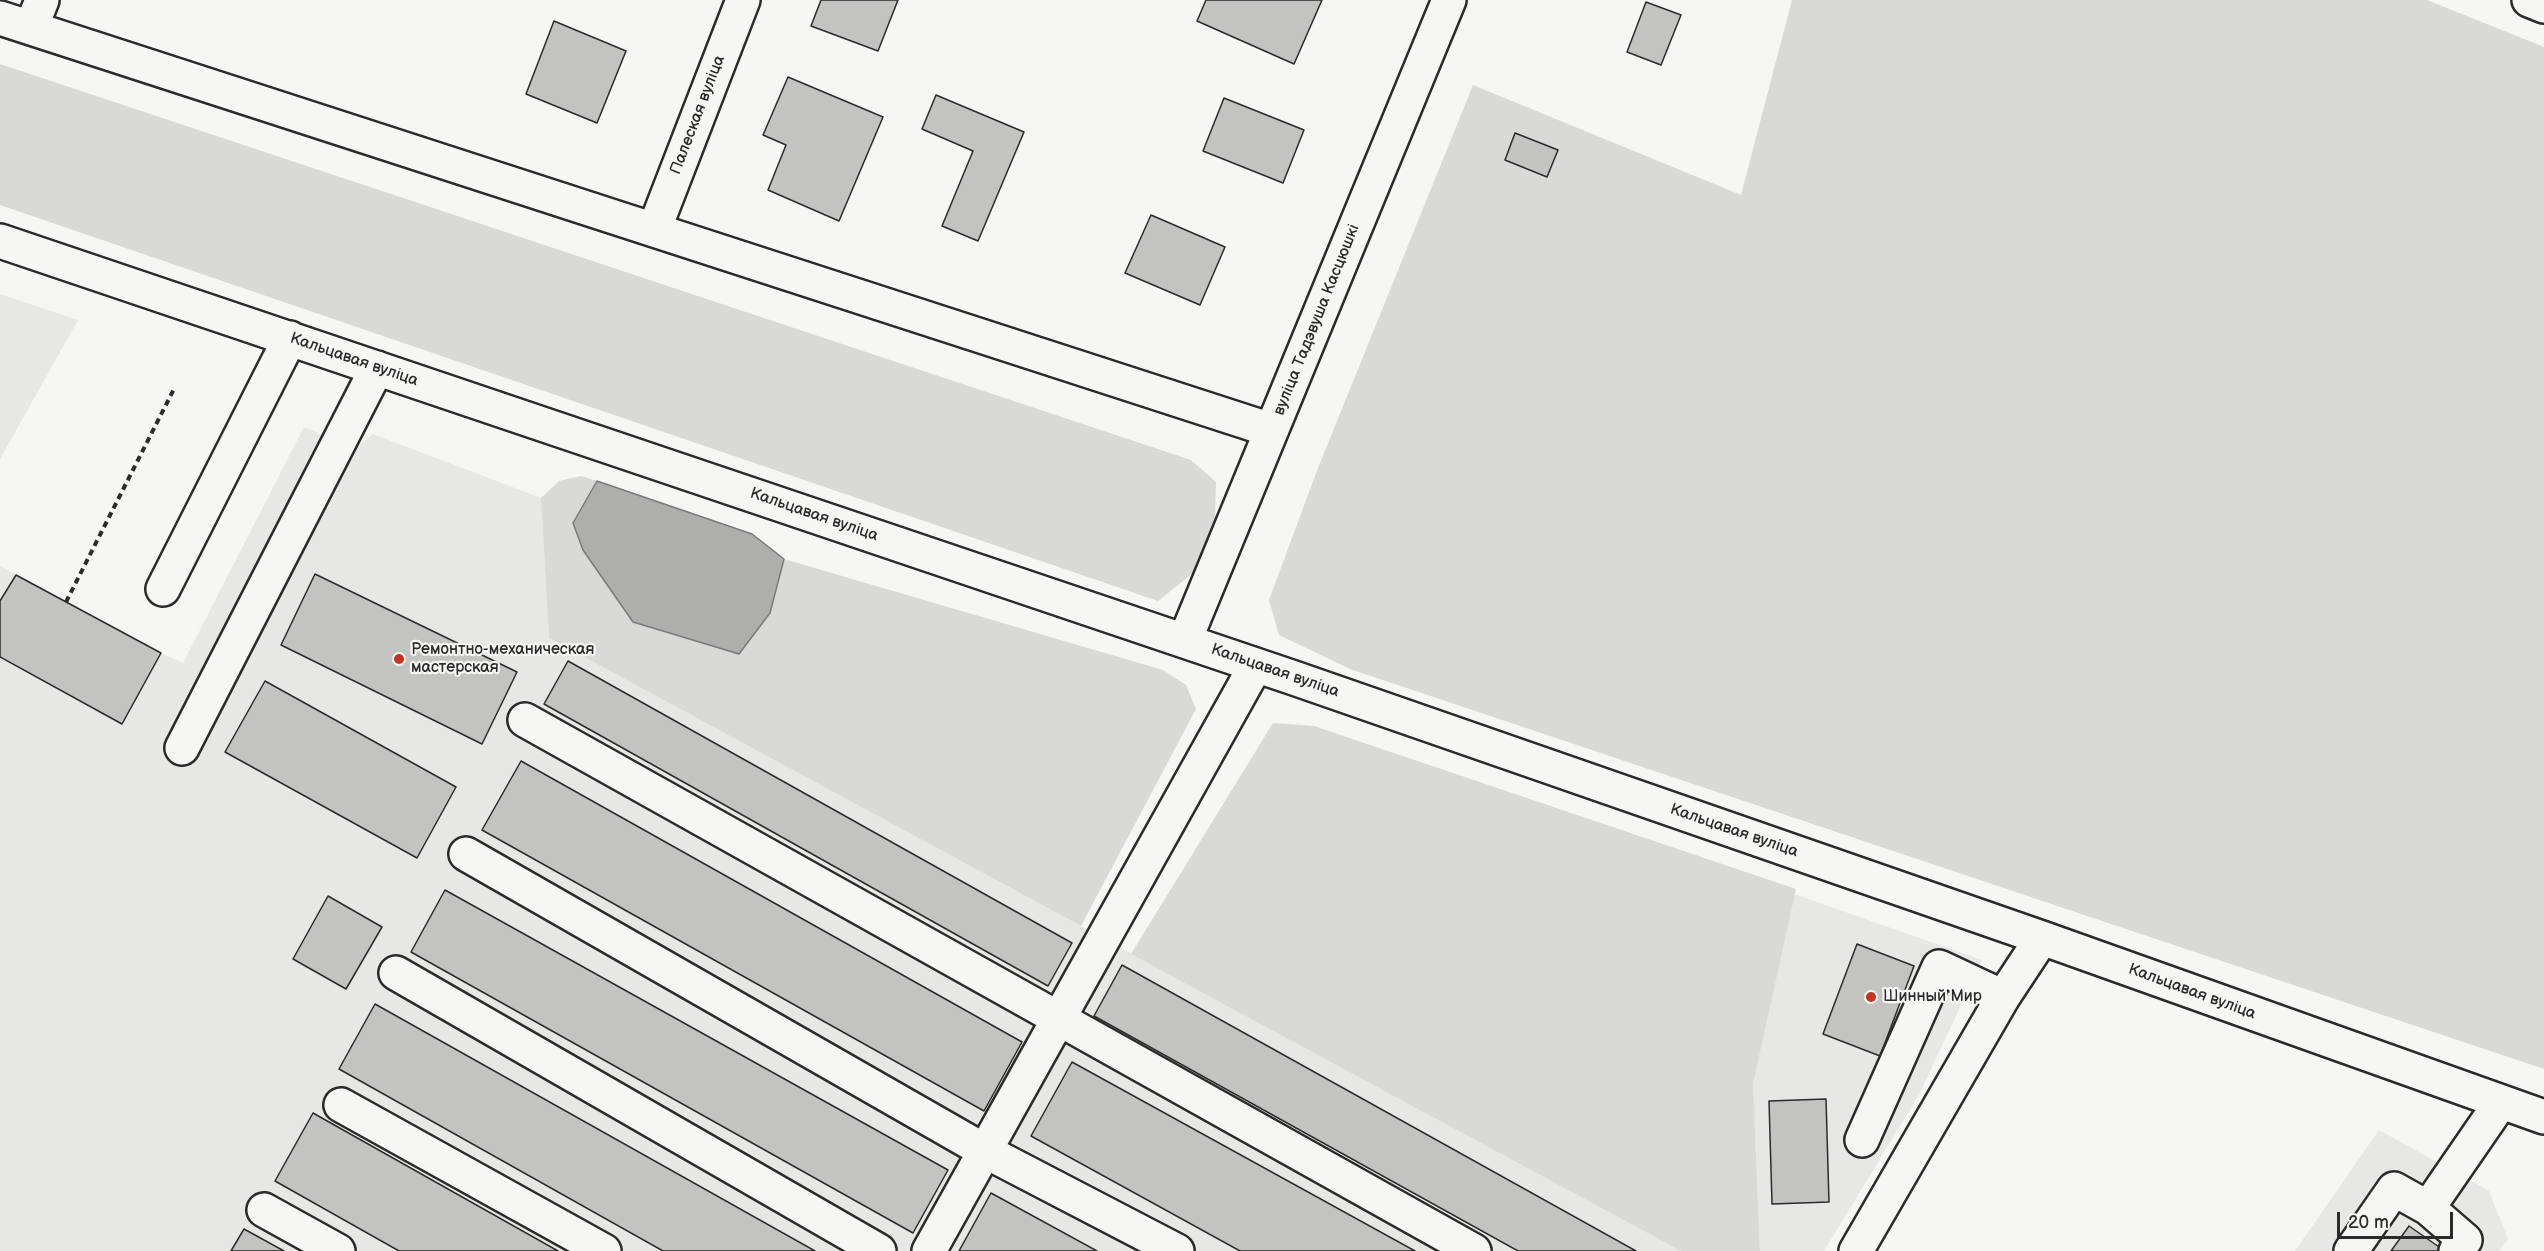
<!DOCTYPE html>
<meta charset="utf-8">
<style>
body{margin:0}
#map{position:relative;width:2544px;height:1251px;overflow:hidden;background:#f6f6f2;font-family:"Balsamiq Sans",sans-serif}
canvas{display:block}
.scale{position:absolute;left:2337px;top:1212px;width:116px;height:27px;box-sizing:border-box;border:3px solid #2b2b2b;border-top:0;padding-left:8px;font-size:18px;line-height:21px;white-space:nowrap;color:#2b2b2b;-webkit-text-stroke:4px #f6f6f2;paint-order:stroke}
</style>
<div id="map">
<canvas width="2544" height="1251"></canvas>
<div class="scale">20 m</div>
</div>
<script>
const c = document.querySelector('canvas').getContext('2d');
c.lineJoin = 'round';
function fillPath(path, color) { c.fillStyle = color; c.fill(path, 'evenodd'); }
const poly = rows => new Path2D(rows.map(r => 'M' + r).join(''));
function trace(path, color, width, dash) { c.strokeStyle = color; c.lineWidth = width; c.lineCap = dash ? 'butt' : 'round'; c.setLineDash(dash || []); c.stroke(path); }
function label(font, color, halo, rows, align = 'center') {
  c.font = font + ' "Balsamiq Sans",sans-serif'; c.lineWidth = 4.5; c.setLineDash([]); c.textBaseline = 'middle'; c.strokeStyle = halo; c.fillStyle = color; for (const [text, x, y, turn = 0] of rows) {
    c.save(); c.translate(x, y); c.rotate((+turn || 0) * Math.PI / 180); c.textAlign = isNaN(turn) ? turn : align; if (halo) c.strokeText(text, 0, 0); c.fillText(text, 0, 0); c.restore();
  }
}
fillPath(poly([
 [0,294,78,320,0,459],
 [304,427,356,448,373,434,541,498,549,638,1681,1251,0,1251,0,566,161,653,183,663],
 [1794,894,1982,960,1919,1095,1824,1251,1760,1251,1753,1084],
 [2379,1130,2489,1191,2508,1239,2499,1251,2295,1251]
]), '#e7e7e3');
fillPath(poly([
 [1792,0,2427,0,2544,47,2544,1069,1350,669,1279,635,1269,600,1318,468,1473,85,1741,195],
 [0,64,1191,460,1216,482,1215,518,1193,573,1158,601,0,205],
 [581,476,597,481,573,524,770,613,784,559,1163,670,1186,685,1196,709,1081,926,549,638,541,498,559,481],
 [1273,723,1314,726,1796,889,1753,1084,1760,1251,1681,1251,1131,954]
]), '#d9d9d5');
const water = poly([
 [597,481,752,534,784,559,770,613,739,654,633,622,583,550,573,523,597,481]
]);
fillPath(water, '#aeaeab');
trace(water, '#7a7a78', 1.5);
const building = poly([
 [821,0,898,0,878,51,811,26,821,0],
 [1206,0,1322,0,1294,64,1197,21,1206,0],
 [1646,2,1681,15,1661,65,1627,52,1646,2],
 [554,21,626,51,597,123,526,94,554,21],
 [788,77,883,117,839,221,768,190,786,145,763,135,788,77],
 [936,95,1024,132,978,241,942,226,973,151,922,129,936,95],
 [1224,98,1304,130,1283,183,1203,151,1224,98],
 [1515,133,1558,150,1547,177,1505,160,1515,133],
 [1151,215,1225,247,1200,305,1125,273,1151,215],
 [315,574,517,672,482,744,281,645,315,574],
 [16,575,161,653,122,724,0,657,0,601,16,575],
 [568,661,1072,943,1048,986,544,704,568,661],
 [265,681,456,787,417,858,225,752,265,681],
 [521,761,1022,1042,984,1111,482,830,521,761],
 [445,890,948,1170,913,1233,411,952,445,890],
 [328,896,382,927,346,989,293,959,328,896],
 [1857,944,1914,966,1880,1056,1823,1034,1857,944],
 [1122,965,1636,1251,1518,1251,1094,1016,1122,965],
 [375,1004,815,1251,663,1251,339,1069,375,1004],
 [1072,1062,1415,1251,1240,1251,1031,1136,1072,1062],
 [1826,1099,1829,1202,1772,1204,1769,1101,1826,1099],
 [313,1113,558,1251,399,1251,275,1181,313,1113],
 [991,1193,1097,1251,959,1251,991,1193],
 [2409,1226,2442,1249,2440,1251,2391,1251,2409,1226],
 [244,1229,284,1251,231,1251,244,1229]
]);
fillPath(building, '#c3c3c0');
trace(building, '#2b2b2b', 1.5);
const minor = poly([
 [2529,0,2544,6],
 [0,18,1271,430],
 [31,28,42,0],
 [654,230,743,0],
 [0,241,1294,678,2042,938,2544,1117],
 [163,589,290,338],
 [1185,640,1449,0],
 [525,720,1474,1251],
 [182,748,377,368],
 [466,854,985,1151,1177,1251],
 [396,973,879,1251],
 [341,1105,604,1251],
 [1862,1140,1939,967,2003,997],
 [2428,1208,2501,1102],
 [264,1210,338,1251],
 [929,1251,1256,665],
 [1856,1251,2003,997,2042,938],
 [2351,1251,2394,1189,2428,1208,2465,1240,2456,1251]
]);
trace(minor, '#2b2b2b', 38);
trace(poly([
 [66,602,175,387]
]), '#2b2b2b', 4, [6, 4.5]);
trace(minor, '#f6f6f2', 33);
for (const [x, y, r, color] of [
 [399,659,6,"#c8321e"],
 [1871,997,6,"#c8321e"]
]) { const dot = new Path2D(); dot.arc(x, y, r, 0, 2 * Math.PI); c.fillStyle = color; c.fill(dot); trace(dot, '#f6f6f2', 2); }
label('16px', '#2b2b2b', '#f6f6f2', [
 ["Палеская вуліца",698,115,-69],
 ["вуліца Тадэвуша Касцюшкі",1317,320,-68],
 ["Кальцавая вуліца",354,360,19],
 ["Кальцавая вуліца",814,515,19],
 ["Кальцавая вуліца",1275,671,19],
 ["Кальцавая вуліца",1734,831,19],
 ["Кальцавая вуліца",2192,992,20]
]);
label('16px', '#2b2b2b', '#f6f6f2', [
 ["Ремонтно-механическая",411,650],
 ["мастерская",411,668],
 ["Шинный Мир",1883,997]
], 'left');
</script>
